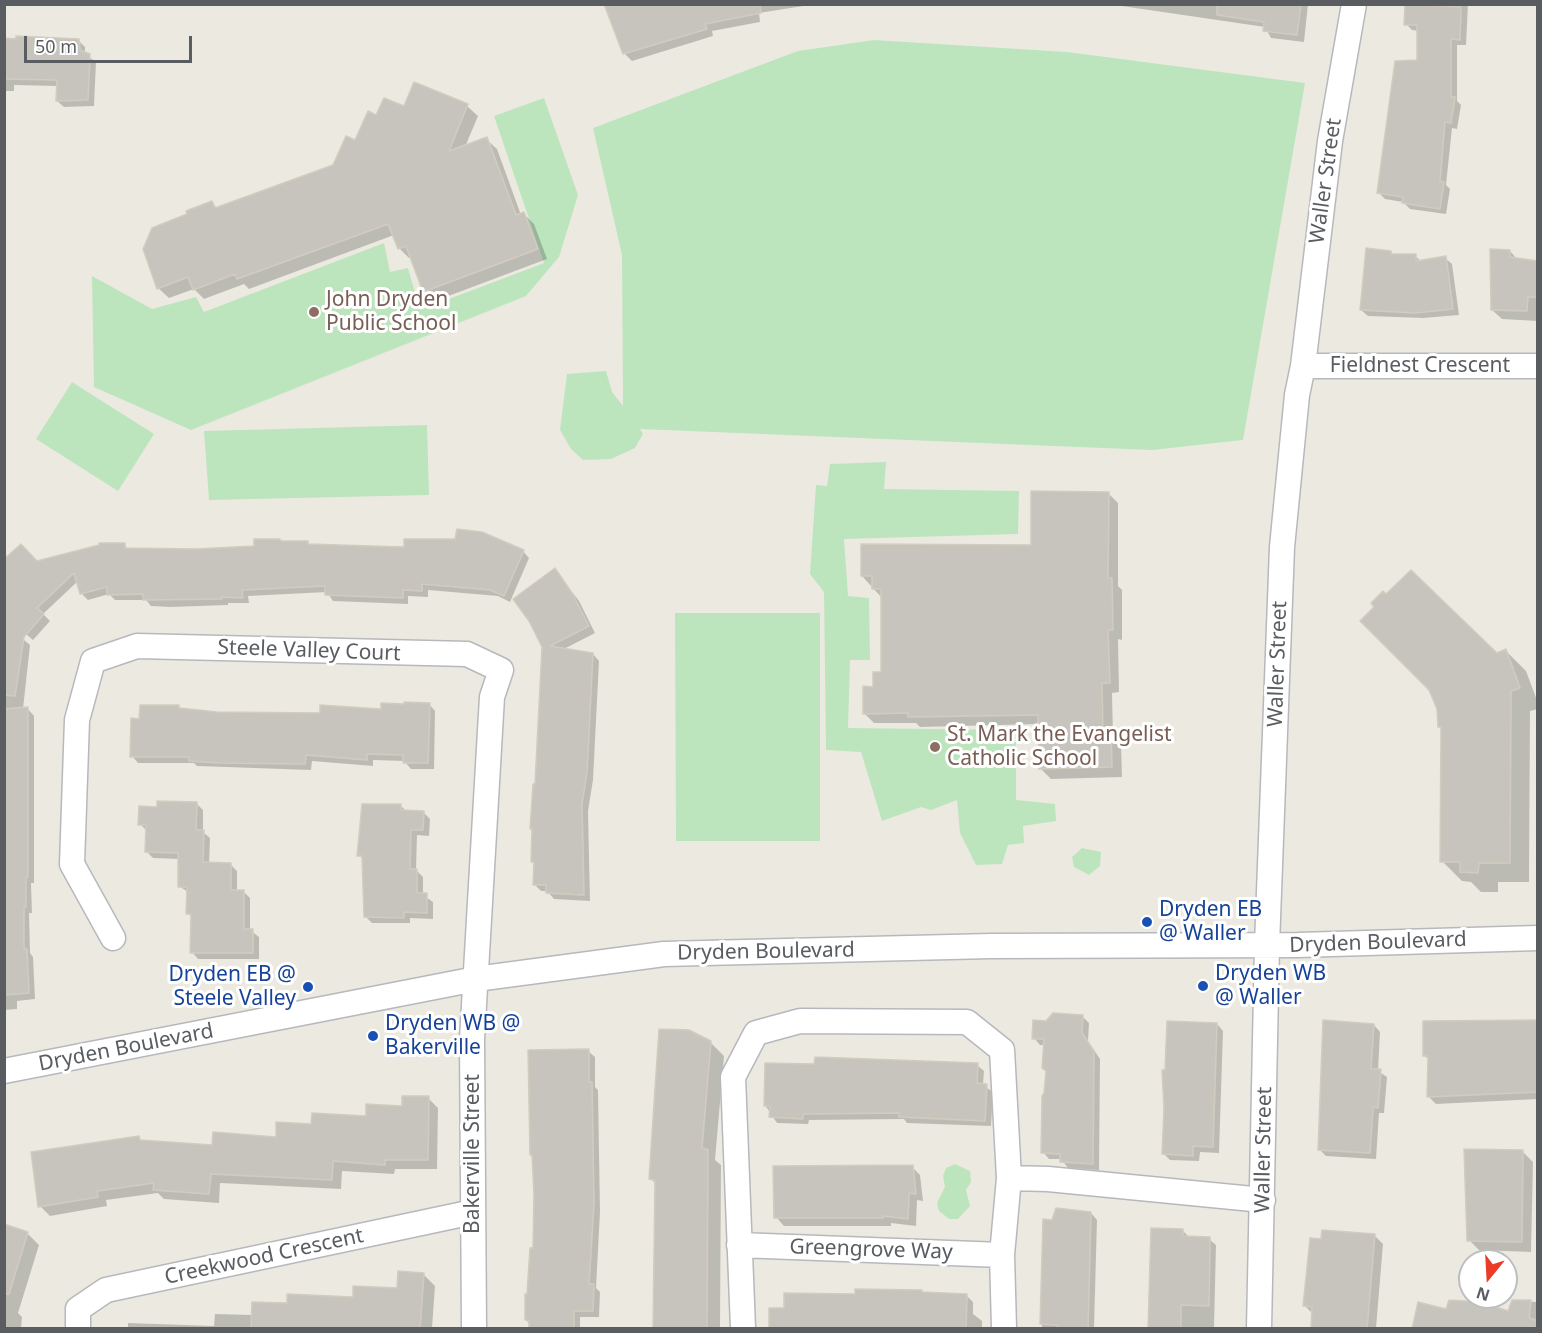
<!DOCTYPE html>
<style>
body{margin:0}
#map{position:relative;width:1542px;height:1333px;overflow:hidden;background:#eceae0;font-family:"Noto Sans",sans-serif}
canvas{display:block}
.frame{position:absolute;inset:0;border:6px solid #595d62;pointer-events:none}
.north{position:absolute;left:1458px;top:1249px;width:60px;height:60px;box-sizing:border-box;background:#fff;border:2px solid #bdbec0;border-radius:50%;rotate:198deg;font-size:16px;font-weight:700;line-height:24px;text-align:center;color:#595d62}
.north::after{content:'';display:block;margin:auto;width:21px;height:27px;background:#eb3c28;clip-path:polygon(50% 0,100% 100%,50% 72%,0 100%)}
.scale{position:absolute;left:24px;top:36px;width:168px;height:27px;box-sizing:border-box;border:3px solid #595d62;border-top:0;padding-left:8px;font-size:18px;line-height:21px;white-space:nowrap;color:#595d62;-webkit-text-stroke:4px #fff;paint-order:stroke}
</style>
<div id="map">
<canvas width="1542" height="1333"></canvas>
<div class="frame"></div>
<div class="north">N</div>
<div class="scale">50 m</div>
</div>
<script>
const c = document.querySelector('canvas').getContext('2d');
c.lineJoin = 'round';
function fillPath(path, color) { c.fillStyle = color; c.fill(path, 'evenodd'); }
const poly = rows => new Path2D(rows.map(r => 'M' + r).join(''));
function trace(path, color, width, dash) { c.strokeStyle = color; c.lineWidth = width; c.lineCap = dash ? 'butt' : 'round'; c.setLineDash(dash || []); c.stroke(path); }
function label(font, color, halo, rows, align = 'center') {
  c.font = font + ' "Noto Sans",sans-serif'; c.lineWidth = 6; c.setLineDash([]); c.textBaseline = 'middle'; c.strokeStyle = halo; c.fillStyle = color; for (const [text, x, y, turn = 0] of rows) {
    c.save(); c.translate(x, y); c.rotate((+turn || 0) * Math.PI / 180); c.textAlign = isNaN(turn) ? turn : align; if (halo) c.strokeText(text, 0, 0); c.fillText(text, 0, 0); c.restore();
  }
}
fillPath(poly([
 [874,40,1067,52,1305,83,1243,440,1152,450,640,429,643,434,635,448,611,459,583,460,571,449,560,430,567,374,606,371,612,392,623,406,622,255,593,128,798,51],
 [544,98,578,195,559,257,526,296,191,430,94,387,92,276,152,309,196,297,204,312,384,243,390,272,408,268,420,310,544,263,494,116],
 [72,382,154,434,118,491,36,439],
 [427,425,429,495,209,500,204,431],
 [886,462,884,489,1019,491,1018,534,844,539,848,596,869,598,870,660,850,660,848,728,1016,730,1016,800,1055,804,1056,821,1023,826,1024,843,1008,845,1002,864,976,865,960,833,957,800,931,810,921,807,882,821,861,752,826,750,824,592,810,574,816,485,827,486,830,464],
 [675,613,820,613,820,841,676,841],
 [1082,848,1101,852,1100,866,1089,875,1074,867,1072,857],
 [955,1164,970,1171,971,1182,966,1190,970,1206,958,1219,949,1219,939,1211,937,1203,945,1187,943,1176,946,1168]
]), '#bce5bd');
fillPath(poly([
 [627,4,816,4,759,13,760,22,712,31,713,36,632,61,625,54,607,8],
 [1108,4,1308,4,1304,42,1271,38,1265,27],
 [1408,4,1468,4,1466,45,1457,45,1457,101,1461,105,1457,129,1452,128,1446,185,1450,189,1446,214,1410,209,1403,202,1385,199,1378,192,1418,62,1418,31,1412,30,1406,24],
 [47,37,78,40,85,47,85,54,96,62,94,106,64,107,57,101,58,86,14,85,14,91,4,91,4,40],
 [414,84,467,106,478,116,465,147,486,139,497,149,521,215,524,214,534,224,547,259,435,301,425,291,412,257,409,258,399,248,394,235,249,289,244,284,204,299,194,289,169,298,158,288,189,215,212,203,218,209,334,166,377,117,404,108],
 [1510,251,1518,260,1538,262,1538,321,1502,319,1492,310],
 [1391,252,1394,256,1415,256,1421,261,1445,258,1452,264,1459,315,1423,318,1368,316,1361,310],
 [1108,493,1118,503,1118,586,1122,590,1122,640,1118,639,1119,692,1112,693,1113,736,1121,744,1122,777,1051,779,1041,769,1040,724,920,727,916,723,874,723,864,713,883,673,882,598,862,576,1032,546],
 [279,540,309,545,523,551,529,558,510,602,498,596,428,590,428,597,408,596,408,604,333,601,327,592,248,596,249,603,228,603,228,605,170,607,151,606,146,600,115,600,109,594,88,600,81,593,78,581,43,614,50,621,33,640,4,615,37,563,124,545,129,550,196,551,256,547],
 [555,570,579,601,595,633,562,650,593,654,599,661,593,780,588,811,590,901,554,899,547,891,541,891,534,884,534,831,531,828],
 [4,636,23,639,30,645,23,709,28,709,34,716,34,883,31,883,32,913,29,913,30,953,33,957,35,999,17,1001,17,1009,4,1010],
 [1506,651,1526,671,1538,703,1538,709,1530,711,1529,882,1498,882,1498,892,1481,892,1471,882,1462,881,1442,861,1443,730,1439,726,1496,655],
 [429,704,435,711,434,769,411,769,404,761,373,760,373,766,312,761,311,770,197,766,194,763,138,763,132,756,141,720,178,707,181,710,217,713,321,715,383,711],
 [197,804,203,810,203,832,210,838,209,864,230,864,237,871,237,892,244,892,250,898,250,930,259,937,259,959,198,959,192,952,192,918,188,913,188,892,179,886,179,859,153,858,147,852,147,831,140,824,159,808],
 [401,806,406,811,423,812,430,819,429,836,417,835,416,870,423,877,423,895,433,902,433,919,410,918,410,923,372,923,365,916,364,860,359,855],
 [1082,1016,1089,1023,1088,1041,1100,1059,1099,1170,1068,1168,1061,1159,1049,1159,1043,1152,1047,1071,1045,1045,1040,1045,1034,1038,1046,1022],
 [1538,1021,1538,1099,1436,1104,1429,1097,1429,1060,1424,1055],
 [1217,1024,1223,1031,1219,1153,1200,1152,1199,1161,1170,1160,1163,1153,1167,1071],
 [1374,1025,1380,1032,1378,1071,1387,1077,1384,1113,1379,1113,1376,1159,1326,1156,1319,1149],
 [710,1042,724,1056,715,1160,721,1165,720,1328,655,1328,657,1185,651,1179],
 [588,1051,595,1057,595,1087,598,1090,600,1212,596,1288,600,1292,599,1317,580,1317,580,1328,531,1328,526,1319,534,1249,536,1194,534,1157,531,1155],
 [977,1065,984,1071,983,1085,993,1092,991,1126,907,1123,904,1119,809,1120,808,1124,777,1123,765,1105],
 [428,1098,438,1108,437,1169,395,1169,394,1174,342,1171,341,1189,220,1183,219,1203,164,1199,158,1193,106,1200,107,1206,50,1216,40,1206,139,1138,142,1141,213,1146,277,1138,313,1126,367,1117],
 [1523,1152,1533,1162,1531,1252,1479,1250,1469,1240],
 [912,1167,920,1175,923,1201,917,1200,916,1226,891,1223,891,1226,784,1226,776,1217],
 [1091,1213,1097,1220,1094,1328,1042,1328,1044,1221],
 [4,1226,27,1233,39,1245,18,1313,22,1317,21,1328,4,1328],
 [1183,1231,1190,1238,1209,1239,1216,1245,1214,1328,1150,1328],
 [1374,1235,1383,1244,1376,1328,1312,1328,1313,1314,1305,1306,1322,1240],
 [424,1275,435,1286,432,1328,128,1328,128,1323,214,1326,215,1314,253,1315,288,1304,354,1299,398,1289],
 [921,1291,924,1294,966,1295,973,1302,973,1314,982,1321,982,1328,770,1328,786,1310],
 [1513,1301,1538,1302,1538,1328,1414,1328,1419,1304,1447,1311,1509,1313]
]), '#0003');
const building = poly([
 [604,4,760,4,761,13,705,24,707,29,623,54,604,4],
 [1217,4,1301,4,1297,35,1263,31,1264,22,1217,15,1217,4],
 [1405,4,1461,7,1460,40,1451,39,1451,97,1455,97,1451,123,1445,122,1440,181,1444,182,1440,209,1402,203,1403,197,1377,193,1395,61,1417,60,1417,25,1404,25,1405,4],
 [16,36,79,39,80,50,90,54,88,100,56,101,57,80,4,79,4,38,16,39,16,36],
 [414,82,468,104,449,151,487,137,516,215,524,212,538,249,423,292,406,246,398,249,388,224,237,279,235,274,193,290,188,277,157,289,143,249,152,228,187,214,186,211,212,201,215,208,333,165,346,136,355,140,368,111,376,115,384,98,404,106,414,82],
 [1366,248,1391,251,1391,254,1416,254,1416,261,1446,256,1453,309,1415,313,1360,310,1366,248],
 [1490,249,1510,250,1510,257,1538,261,1538,297,1528,297,1527,311,1491,310,1490,249],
 [1031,491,1109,492,1108,578,1112,578,1113,630,1108,630,1110,683,1102,683,1103,733,1111,732,1112,767,1039,769,1038,715,908,717,908,713,863,714,863,686,873,687,873,672,881,672,881,589,872,589,872,576,861,576,861,544,1031,545,1031,491],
 [457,529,482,532,524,550,504,596,490,590,422,584,422,591,403,590,403,598,325,595,325,586,242,590,243,598,222,597,222,599,143,600,143,594,107,595,107,587,80,594,74,573,37,608,44,614,24,637,15,696,4,695,4,559,21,544,37,561,99,545,99,543,125,543,125,548,196,549,254,546,254,539,280,539,280,541,308,541,308,544,404,547,404,539,455,539,457,529],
 [555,568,572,593,589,626,550,646,593,653,587,772,582,804,584,895,546,893,546,885,533,885,534,862,531,862,532,829,530,829,533,784,535,784,542,647,529,621,513,599,555,568],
 [1411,570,1497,653,1506,649,1520,688,1511,691,1510,863,1479,863,1478,873,1460,872,1460,862,1440,862,1441,727,1438,727,1437,709,1429,690,1360,621,1374,607,1371,603,1383,591,1386,594,1411,570],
 [404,702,430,703,428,763,403,763,403,755,367,754,367,760,306,755,305,764,219,763,189,761,189,757,130,757,131,718,139,719,140,705,179,705,179,708,217,712,320,713,320,705,381,709,381,703,404,704,404,702],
 [28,707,28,877,26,877,26,907,24,907,24,949,27,949,29,993,4,995,4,709,28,707],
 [157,801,197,802,196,830,204,830,203,862,231,863,231,890,244,890,244,929,253,929,253,953,190,953,191,914,186,914,187,887,178,887,178,853,145,852,146,825,138,825,139,806,157,807,157,801],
 [362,804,401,804,401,810,424,811,423,830,411,830,410,869,417,869,417,893,427,893,427,913,404,912,404,918,364,917,362,856,357,856,362,804],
 [1053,1013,1083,1015,1082,1033,1094,1051,1093,1164,1060,1162,1060,1154,1041,1153,1042,1096,1044,1093,1046,1071,1042,1068,1044,1039,1032,1039,1033,1020,1046,1021,1053,1013],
 [1323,1020,1374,1024,1371,1069,1381,1069,1378,1108,1373,1107,1370,1153,1318,1150,1323,1020],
 [1538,1020,1538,1092,1427,1097,1428,1056,1423,1056,1423,1021,1538,1020],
 [1167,1021,1217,1023,1213,1147,1193,1146,1193,1156,1162,1154,1164,1108,1162,1070,1165,1070,1167,1021],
 [659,1029,689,1030,711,1041,702,1148,708,1150,707,1329,653,1329,655,1180,649,1179,659,1029],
 [589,1049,589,1082,592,1082,594,1204,589,1284,594,1284,593,1311,574,1311,574,1329,529,1329,529,1320,525,1320,525,1294,527,1294,530,1248,533,1248,534,1194,532,1155,530,1155,528,1050,589,1049],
 [815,1057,978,1063,977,1083,987,1084,985,1121,899,1117,899,1113,803,1114,803,1119,769,1117,770,1106,764,1106,765,1063,814,1064,815,1057],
 [402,1096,429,1096,428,1160,385,1160,385,1165,333,1161,332,1180,211,1174,209,1194,153,1190,154,1183,97,1191,98,1197,38,1207,31,1152,139,1136,140,1140,212,1145,213,1132,276,1137,276,1122,311,1124,312,1113,366,1116,366,1104,402,1106,402,1096],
 [1464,1149,1523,1150,1522,1242,1467,1241,1464,1149],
 [913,1165,916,1194,909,1193,908,1219,883,1216,883,1218,774,1218,773,1166,913,1165],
 [1056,1208,1091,1212,1088,1329,1057,1329,1057,1325,1040,1324,1043,1219,1052,1220,1056,1208],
 [4,1224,28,1232,9,1294,4,1294,4,1224],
 [1151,1228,1183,1229,1183,1236,1210,1237,1209,1306,1181,1305,1181,1329,1148,1329,1151,1228],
 [1322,1230,1375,1234,1367,1329,1311,1329,1312,1307,1303,1306,1310,1238,1321,1239,1322,1230],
 [398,1271,424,1273,420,1329,251,1329,252,1302,287,1303,287,1294,353,1297,353,1286,397,1288,398,1271],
 [855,1289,922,1290,922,1292,967,1294,966,1329,769,1329,769,1308,784,1308,784,1293,855,1294,855,1289],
 [1449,1300,1482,1302,1508,1311,1512,1300,1531,1300,1529,1318,1538,1321,1538,1329,1412,1329,1418,1302,1446,1309,1449,1300]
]);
fillPath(building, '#c7c4bd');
trace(building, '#d1ccbf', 1.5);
const minor = poly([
 [1303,366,1538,366],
 [113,938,72,864,77,720,93,661,137,646,467,654,501,670,492,697,472,1039,474,1328],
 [4,1071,476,979,664,954,991,946,1298,945,1538,938],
 [1009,1178,1048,1179,1263,1200],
 [739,1245,1002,1255],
 [78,1328,78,1309,106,1290,473,1212],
 [743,1328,733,1077,756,1033,800,1021,967,1022,1002,1050,1009,1178,1002,1255,1004,1328],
 [1259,1328,1267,945,1282,547,1297,395,1303,366,1330,141,1354,4]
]);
trace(minor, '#b6b8bd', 27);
trace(minor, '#fff', 24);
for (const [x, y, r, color] of [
 [314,312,6,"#8d6e63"],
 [935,747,6,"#8d6e63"],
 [1147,922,6,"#1a4fb4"],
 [1203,986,6,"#1a4fb4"],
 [308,987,6,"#1a4fb4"],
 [373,1036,6,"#1a4fb4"]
]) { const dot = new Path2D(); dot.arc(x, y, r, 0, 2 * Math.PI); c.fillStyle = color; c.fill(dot); trace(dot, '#fff', 2); }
label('21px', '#595d62', '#fff', [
 ["Waller Street",1326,181,-82],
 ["Fieldnest Crescent",1420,366],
 ["Steele Valley Court",309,651,2],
 ["Waller Street",1278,664,-88],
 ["Dryden Boulevard",1378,943,-2],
 ["Dryden Boulevard",766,952,-1],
 ["Dryden Boulevard",126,1048,-11],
 ["Waller Street",1264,1150,-89],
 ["Bakerville Street",473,1154,-90],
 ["Greengrove Way",871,1250,2],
 ["Creekwood Crescent",264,1257,-12]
]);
label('21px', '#785e54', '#fff', [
 ["John Dryden",326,300],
 ["Public School",326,324],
 ["St. Mark the Evangelist",947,735],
 ["Catholic School",947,759]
], 'left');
label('21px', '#164399', '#fff', [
 ["Dryden EB",1159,910],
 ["@ Waller",1159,934],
 ["Dryden WB",1215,974],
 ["@ Waller",1215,998],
 ["Dryden EB @",296,975,"right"],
 ["Steele Valley",296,999,"right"],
 ["Dryden WB @",385,1024],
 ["Bakerville",385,1048]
], 'left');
</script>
